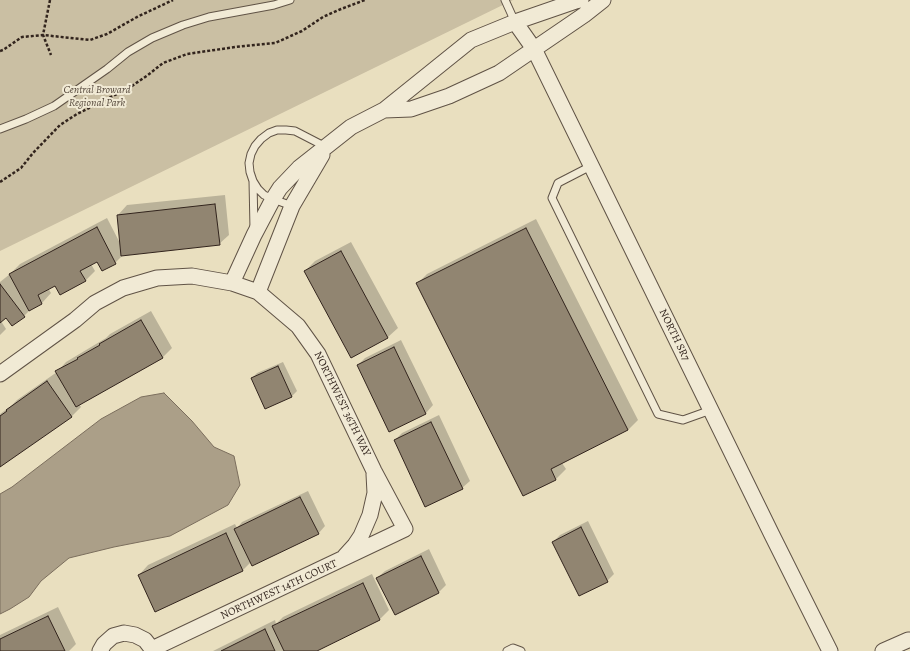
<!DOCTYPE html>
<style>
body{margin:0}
canvas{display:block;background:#e9dfbf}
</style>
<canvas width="910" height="651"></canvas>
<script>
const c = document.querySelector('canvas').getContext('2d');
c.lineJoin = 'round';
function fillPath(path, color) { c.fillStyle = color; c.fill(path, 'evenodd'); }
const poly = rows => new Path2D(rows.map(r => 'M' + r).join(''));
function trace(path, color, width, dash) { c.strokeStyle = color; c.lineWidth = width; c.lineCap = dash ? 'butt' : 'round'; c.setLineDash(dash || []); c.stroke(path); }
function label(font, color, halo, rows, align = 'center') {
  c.font = font + ' Alegreya,serif'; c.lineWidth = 4; c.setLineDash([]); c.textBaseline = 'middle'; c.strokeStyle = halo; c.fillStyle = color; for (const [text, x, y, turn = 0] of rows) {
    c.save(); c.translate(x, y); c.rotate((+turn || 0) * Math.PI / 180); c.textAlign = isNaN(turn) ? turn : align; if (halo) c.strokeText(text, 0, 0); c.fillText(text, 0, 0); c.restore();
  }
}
fillPath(poly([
 [0,0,513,0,0,251]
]), '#cabfa3');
const water = poly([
 [164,393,192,421,214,447,234,456,240,485,228,505,170,536,114,547,69,558,41,581,29,597,10,609,0,614,0,494,12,487,101,419,141,397,164,393]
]);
fillPath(water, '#ab9f88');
trace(water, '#7b6e5d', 1);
fillPath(poly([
 [225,195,229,235,219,244,123,255,115,263,103,270,98,261,91,264,95,271,85,281,55,285,48,288,51,293,42,303,31,309,24,316,6,317,1,321,6,329,0,335,0,282,10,274,20,264,107,218,121,245,118,215,127,205],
 [536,219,638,420,628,430,562,463,566,469,556,479,523,495,417,284,427,274],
 [351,242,398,328,388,337,352,357,305,271,315,261],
 [151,311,172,348,162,358,79,404,81,407,71,417,0,466,0,414,11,406,17,400,57,372,66,362,106,338,110,334],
 [401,340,433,405,426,413,389,430,358,365,365,358],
 [283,362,297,391,292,396,265,408,252,378,257,373],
 [439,415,470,481,462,488,395,440,402,433],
 [308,491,325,526,318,534,251,562,243,570,139,575,148,565,235,524,237,528,242,522],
 [588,521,614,574,607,581,553,542,560,535],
 [429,549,446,585,439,592,395,614,377,578,385,571],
 [372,574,389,610,380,619,314,651,213,651,275,620,276,624,283,617],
 [58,607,76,644,69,651,0,651,0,635]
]), '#0003');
const building = poly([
 [215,204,220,245,121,256,117,215,215,204],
 [97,227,116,264,102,271,97,262,80,271,86,281,60,295,55,286,38,295,42,304,29,311,9,274,97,227],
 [526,228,628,430,551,469,556,480,523,496,416,283,526,228],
 [341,251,388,338,351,358,304,271,341,251],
 [0,284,25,317,12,326,6,318,0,323,0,284],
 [141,320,163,358,76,407,55,371,78,359,77,358,100,345,99,344,141,320],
 [394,347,426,414,389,432,357,365,394,347],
 [278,366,292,397,265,409,251,378,278,366],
 [47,381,72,417,0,467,0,416,7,411,6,410,47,381],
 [431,422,463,489,425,507,394,440,431,422],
 [300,497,319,534,252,566,234,529,300,497],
 [581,527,608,582,579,596,552,542,581,527],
 [226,533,243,571,155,612,138,575,226,533],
 [421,556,439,593,395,615,376,578,421,556],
 [363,583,380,620,317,651,284,651,272,626,363,583],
 [48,616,65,651,0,651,0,639,48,616],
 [265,629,275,651,221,651,265,629]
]);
fillPath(building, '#918571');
trace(building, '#32241d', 1);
const lane = poly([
 [505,0,515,22],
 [0,129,26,119,54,106,107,69,128,52,152,38,183,25,209,17,274,5,290,0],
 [591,166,558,183,552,198,658,414,683,420,711,410],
 [253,181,254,229],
 [292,206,273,199,264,195,258,189,253,181,250,172,249,163,251,154,255,146,261,139,269,133,277,130,286,130,295,131,326,147],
 [507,651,513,648,521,651]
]);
const street = poly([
 [515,22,534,49,538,57,772,535,830,651],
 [384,110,411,109,449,96,499,73,584,15,603,0],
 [232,283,254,235,273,199,280,188,299,168,351,127,384,110,471,40,515,22,576,1,581,0],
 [258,292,292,206,322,155],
 [0,374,75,320,95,303,123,288,157,278,192,276,232,283,258,292,298,326,318,354,374,471,405,529,152,649],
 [345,556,355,545,361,536,370,515,375,493,374,474],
 [100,651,104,644,113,636,124,633,135,635,145,640,152,649,153,651],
 [883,651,908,640,910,640]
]);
trace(lane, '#605346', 9);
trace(street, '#605346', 17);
trace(poly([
 [50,0,43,35,51,55],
 [0,51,3,50,22,37,43,35,90,40,107,34,137,17,173,0],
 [0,182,21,168,33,153,60,125,77,114,129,88,148,75,163,63,187,54,235,47,275,43,302,31,323,17,341,9,365,0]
]), '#32241d', 2.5, [3, 2]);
trace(lane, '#f1ead5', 7);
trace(street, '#f1ead5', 15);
label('italic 11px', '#584b3e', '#f1ead5', [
 ["Central Broward",97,90],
 ["Regional Park",97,103]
]);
label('11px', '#32241d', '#f1ead5', [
 ["NORTH SR7",674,335,64],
 ["NORTHWEST 36TH WAY",342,404,64],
 ["NORTHWEST 14TH COURT",279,590,-25]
]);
</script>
